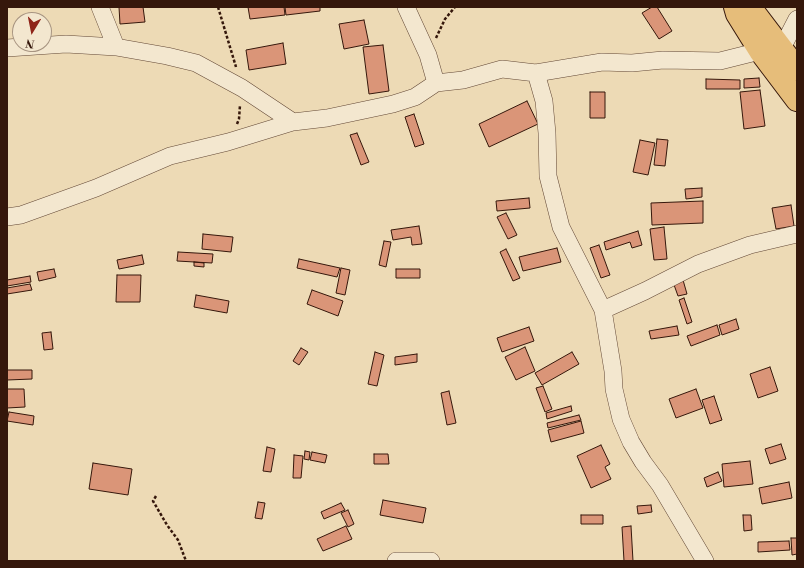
<!DOCTYPE html>
<style>
body{margin:0}
#map{position:relative;width:804px;height:568px;overflow:hidden;background:#eddab5;font-family:"Libre Bodoni",serif}
canvas{display:block}
.frame{position:absolute;inset:0;border:8px solid #35170b;pointer-events:none}
.north{position:absolute;left:12px;top:12px;width:40px;height:40px;box-sizing:border-box;background:#f3e7cf;border:1px solid #a79481;border-radius:50%;rotate:190deg;font-size:11px;font-weight:700;line-height:16px;text-align:center;color:#35170b}
.north::after{content:'';display:block;margin:auto;width:14px;height:18px;background:#8f2418;clip-path:polygon(50% 0,100% 100%,50% 72%,0 100%)}
</style>
<div id="map">
<canvas width="804" height="568"></canvas>
<div class="frame"></div>
<div class="north">N</div>
</div>
<script>
const c = document.querySelector('canvas').getContext('2d');
c.lineJoin = 'round';
function fillPath(path, color) { c.fillStyle = color; c.fill(path, 'evenodd'); }
const poly = rows => new Path2D(rows.map(r => 'M' + r).join(''));
function trace(path, color, width, dash) { c.strokeStyle = color; c.lineWidth = width; c.lineCap = dash ? 'butt' : 'round'; c.setLineDash(dash || []); c.stroke(path); }
const building = poly([
 [119,7,143,7,145,22,120,24,119,7],
 [248,7,284,7,285,15,250,19,248,7],
 [285,7,320,7,320,11,286,15,285,7],
 [652,7,657,7,672,31,659,39,642,13,652,7],
 [364,20,369,44,344,49,339,24,364,20],
 [283,43,286,64,249,70,246,50,283,43],
 [383,45,389,91,369,94,363,47,383,45],
 [759,78,760,87,744,88,744,79,759,78],
 [706,79,740,80,740,89,706,89,706,79],
 [760,90,765,126,744,129,740,92,760,90],
 [590,92,605,92,605,118,590,118,590,92],
 [527,101,538,124,489,147,479,124,527,101],
 [414,114,424,144,415,147,405,117,414,114],
 [357,133,369,162,361,165,350,135,357,133],
 [657,139,668,140,665,166,654,165,657,139],
 [640,140,655,143,648,175,633,172,640,140],
 [702,188,702,197,686,199,685,189,702,188],
 [529,198,530,208,497,211,496,201,529,198],
 [703,201,703,223,652,225,651,203,703,201],
 [791,205,794,226,776,229,772,208,791,205],
 [506,213,517,235,508,239,497,217,506,213],
 [419,226,422,244,412,245,411,237,393,240,391,230,419,226],
 [664,227,667,259,654,260,650,229,664,227],
 [638,231,642,245,632,248,630,242,606,250,604,242,638,231],
 [203,234,233,237,231,252,202,249,203,234],
 [384,241,391,242,386,267,379,265,384,241],
 [599,245,610,275,601,278,590,248,599,245],
 [557,248,561,262,523,271,519,257,557,248],
 [506,249,520,278,513,281,500,252,506,249],
 [178,252,213,254,212,263,177,261,178,252],
 [142,255,144,264,119,269,117,260,142,255],
 [299,259,340,268,337,277,297,268,299,259],
 [194,262,204,263,204,267,194,266,194,262],
 [341,268,350,270,345,295,336,293,341,268],
 [54,269,56,277,39,281,37,272,54,269],
 [396,269,420,269,420,278,396,278,396,269],
 [117,275,141,275,140,302,116,302,117,275],
 [30,276,31,282,7,286,7,280,30,276],
 [683,280,687,294,678,296,673,282,683,280],
 [30,284,32,290,7,294,7,288,30,284],
 [312,290,343,301,338,316,307,304,312,290],
 [196,295,229,301,227,313,194,307,196,295],
 [684,298,692,322,687,324,679,300,684,298],
 [736,319,739,329,722,335,719,325,736,319],
 [717,325,720,335,691,346,687,336,717,325],
 [677,326,679,335,651,339,649,331,677,326],
 [529,327,534,341,502,352,497,338,529,327],
 [51,332,53,349,44,350,42,333,51,332],
 [525,347,535,371,516,380,505,357,525,347],
 [301,348,308,352,299,365,293,361,301,348],
 [375,352,384,355,377,386,368,384,375,352],
 [572,352,579,364,542,385,535,373,572,352],
 [417,354,417,362,395,365,395,357,417,354],
 [770,367,778,391,758,398,750,374,770,367],
 [7,370,32,370,32,379,7,380,7,370],
 [543,386,552,409,545,412,536,388,543,386],
 [7,389,24,389,25,407,7,408,7,389],
 [696,389,703,408,676,418,669,399,696,389],
 [449,391,456,423,447,425,441,393,449,391],
 [714,396,722,420,710,424,702,400,714,396],
 [571,406,572,411,547,419,546,413,571,406],
 [9,412,34,416,33,425,7,421,9,412],
 [579,415,581,420,548,428,547,423,579,415],
 [581,421,584,433,551,442,548,430,581,421],
 [781,444,786,459,770,464,765,449,781,444],
 [601,445,610,464,605,467,611,479,591,488,577,456,601,445],
 [267,447,275,449,271,472,263,471,267,447],
 [305,451,310,452,309,460,304,459,305,451],
 [312,452,327,455,325,463,310,460,312,452],
 [374,454,388,454,389,464,374,464,374,454],
 [294,455,303,456,301,478,293,478,294,455],
 [750,461,753,484,724,487,722,464,750,461],
 [93,463,132,469,128,495,89,489,93,463],
 [718,472,722,481,707,487,704,478,718,472],
 [789,482,792,498,762,504,759,488,789,482],
 [383,500,426,508,423,523,380,515,383,500],
 [258,502,265,503,262,519,255,518,258,502],
 [341,503,345,510,324,519,321,512,341,503],
 [651,505,652,512,638,514,637,506,651,505],
 [348,510,354,524,348,527,341,513,348,510],
 [581,515,603,515,603,524,581,524,581,515],
 [743,515,751,515,752,530,744,531,743,515],
 [346,526,352,539,323,551,317,539,346,526],
 [631,526,633,561,624,561,622,527,631,526],
 [791,538,797,538,797,554,792,555,791,538],
 [789,541,790,550,758,552,758,542,789,541]
]);
fillPath(building, '#da9578');
trace(building, '#35170b', 1);
const minor = poly([
 [100,7,116,47],
 [406,7,428,55,436,83],
 [7,48,66,44,116,47,167,56,196,63,242,88,293,122],
 [782,48,797,19],
 [536,73,544,101,547,133,548,176,561,227,603,310,613,371,614,389,621,419,631,442,643,462,660,485,705,561],
 [7,217,21,215,96,188,170,156,228,142,293,122,327,118,393,104,415,97,436,83,463,80,502,69,536,73,602,62,632,63,663,60,720,61,760,51],
 [603,310,645,291,698,264,750,245,797,234],
 [396,561,431,561]
]);
const major = poly([
 [735,7,737,14,760,51,797,100],
 [750,7,797,69]
]);
trace(minor, '#634836', 18);
trace(major, '#35170b', 24);
trace(poly([
 [218,7,236,67],
 [436,38,445,19,455,7],
 [237,124,239,119,240,105],
 [156,496,153,501,167,525,178,540,186,561]
]), '#35170b', 2.5, [3, 2]);
trace(minor, '#f3e7cf', 17);
trace(major, '#e6bd7a', 22);
</script>
